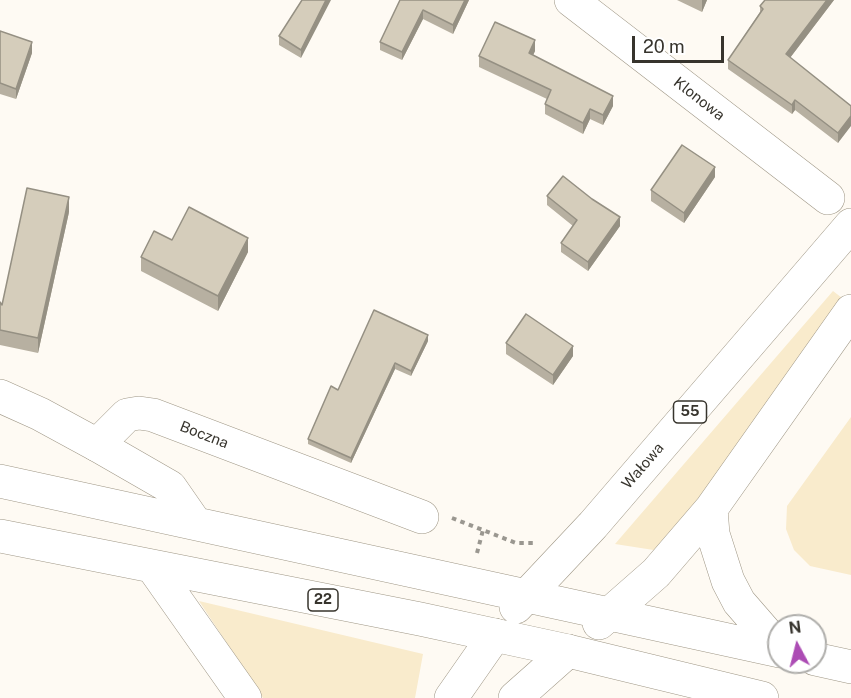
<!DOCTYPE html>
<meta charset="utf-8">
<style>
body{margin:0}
#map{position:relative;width:851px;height:698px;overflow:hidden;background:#fefaf3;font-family:"Public Sans",sans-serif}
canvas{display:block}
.north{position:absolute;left:767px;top:614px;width:60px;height:60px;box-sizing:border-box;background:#fff;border:2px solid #afaeab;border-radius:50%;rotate:353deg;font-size:16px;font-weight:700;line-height:24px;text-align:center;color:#37342d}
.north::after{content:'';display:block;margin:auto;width:21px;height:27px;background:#ac4cb4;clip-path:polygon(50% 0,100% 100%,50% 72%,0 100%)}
.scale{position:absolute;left:632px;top:36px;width:92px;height:27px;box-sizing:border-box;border:3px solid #37342d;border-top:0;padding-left:8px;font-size:18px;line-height:21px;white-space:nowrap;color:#37342d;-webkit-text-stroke:4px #fff;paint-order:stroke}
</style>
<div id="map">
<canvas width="851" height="698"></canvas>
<div class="north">N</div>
<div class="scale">20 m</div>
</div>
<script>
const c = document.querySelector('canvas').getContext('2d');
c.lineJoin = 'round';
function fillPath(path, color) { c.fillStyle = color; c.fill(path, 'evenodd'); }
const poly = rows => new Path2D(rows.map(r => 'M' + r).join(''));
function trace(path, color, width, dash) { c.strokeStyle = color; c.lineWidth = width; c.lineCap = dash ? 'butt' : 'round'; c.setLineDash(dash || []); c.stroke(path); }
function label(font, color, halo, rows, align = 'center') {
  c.font = font + ' "Public Sans",sans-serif'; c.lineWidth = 4.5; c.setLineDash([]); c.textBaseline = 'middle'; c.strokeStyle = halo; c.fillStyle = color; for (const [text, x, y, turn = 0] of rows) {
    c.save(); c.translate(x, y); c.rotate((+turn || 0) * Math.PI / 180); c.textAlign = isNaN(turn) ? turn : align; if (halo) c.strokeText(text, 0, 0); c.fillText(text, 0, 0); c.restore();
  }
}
fillPath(poly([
 [833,291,846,301,660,551,615,544],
 [851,417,851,575,810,566,794,550,786,529,787,506],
 [199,601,423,654,415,698,263,698]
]), '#f9ebcc');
const minor = poly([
 [571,0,828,198],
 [0,396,40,414,97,445,127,415,139,413,153,415,422,517],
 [451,698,495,635],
 [515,698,568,651]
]);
const primary = poly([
 [97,445,170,487,195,523],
 [0,481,779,651],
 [711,509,713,534,728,581,739,602,779,648],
 [0,536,420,619,568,651,762,698],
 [152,566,245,698],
 [516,607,593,525,851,225],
 [599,623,656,573,711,509,851,311],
 [815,659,851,667]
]);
trace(minor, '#9f9786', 34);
trace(primary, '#9f9786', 34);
trace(poly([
 [452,518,516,543,533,543],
 [477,553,483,530]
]), '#9a9790', 4, [4.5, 4.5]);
trace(minor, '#fff', 33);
trace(primary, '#fff', 33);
fillPath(poly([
 [302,0,301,58,279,45,279,36],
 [400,0,469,0,453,34,423,19,402,60,380,50,380,42],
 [677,0,707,0,702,12],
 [765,0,834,0,790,58,851,106,838,143,795,110,792,114,728,69,728,60,760,12,760,6],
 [0,31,32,53,16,99,0,94],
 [535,51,533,55,613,106,603,125,590,119,583,134,545,114,545,104,547,99,479,67,479,56],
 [715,177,684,223,651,201,651,190],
 [547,196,620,226,588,271,561,252,561,243,573,226,547,205],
 [69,212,38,353,0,345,0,302,2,305],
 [172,240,248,252,218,311,141,271,141,257],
 [428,341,411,376,395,369,351,463,308,444,308,439,338,390],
 [506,343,573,356,553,385,506,354]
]), '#b7b0a1');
fillPath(poly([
 [326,0,331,0,301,58,301,50],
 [465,0,469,0,453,34,453,25],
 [702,0,707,0,702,12],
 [827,0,834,0,786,63,786,54],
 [423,10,423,19,402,60,402,52],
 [535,40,535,51,529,64,529,53],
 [32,42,32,53,16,99,16,89],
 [613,96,613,106,603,125,603,115],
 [795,100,795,110,792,114,792,105],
 [590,109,590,119,583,134,583,123],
 [851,116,851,126,838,143,838,133],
 [715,167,715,177,684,223,684,213],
 [69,197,69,212,38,353,38,338],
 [620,217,620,226,588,271,588,262],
 [248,238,248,252,218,311,218,296],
 [428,335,428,341,411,376,411,371],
 [573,346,573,356,553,385,553,375],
 [395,363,395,369,351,463,351,458]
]), '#959083');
const building = poly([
 [302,0,326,0,301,50,279,36,302,0],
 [400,0,465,0,453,25,423,10,402,52,380,42,400,0],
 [765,0,827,0,786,54,851,106,851,116,838,133,795,100,792,105,728,60,763,9,760,6,765,0],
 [495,22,535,40,529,53,613,96,603,115,590,109,583,123,545,104,551,90,479,56,495,22],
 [0,31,32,42,16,89,0,83,0,31],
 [682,145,715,167,684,213,651,190,682,145],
 [563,176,592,199,620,217,588,262,561,243,577,220,547,196,563,176],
 [27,188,69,197,38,338,0,330,0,302,2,305,27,188],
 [189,207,248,238,218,296,141,257,154,231,172,240,189,207],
 [374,310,428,335,411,371,395,363,351,458,308,439,331,386,338,390,374,310],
 [526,314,573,346,553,375,506,343,526,314]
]);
fillPath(building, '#d5cdbb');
trace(building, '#959083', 1.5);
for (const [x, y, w] of [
 [690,412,33],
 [323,600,30]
]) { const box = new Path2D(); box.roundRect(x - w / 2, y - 11, w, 22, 4.5); c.fillStyle = '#fff'; c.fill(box); trace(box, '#37342d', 1.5); }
label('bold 14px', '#37342d', null, [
 ["55",690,412],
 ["22",323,600]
]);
label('15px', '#37342d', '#fff', [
 ["Klonowa",699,99,38],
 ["Boczna",204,435,21],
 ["Wałowa",643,466,-49]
]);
</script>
